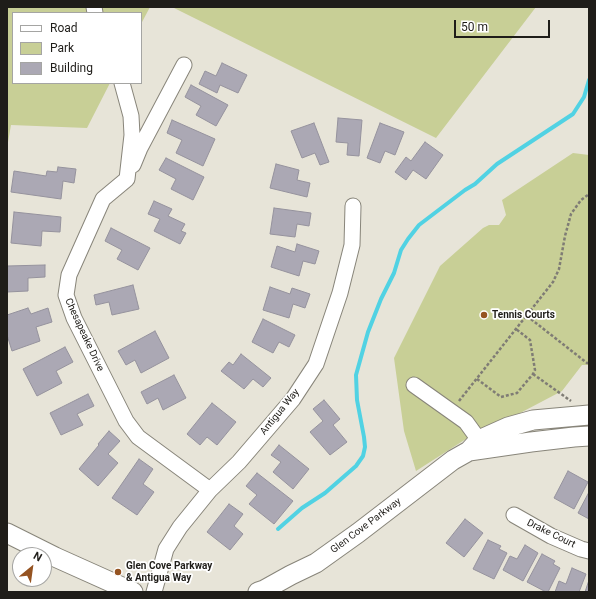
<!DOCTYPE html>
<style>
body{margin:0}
#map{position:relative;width:596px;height:599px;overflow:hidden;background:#e7e4d8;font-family:Roboto,sans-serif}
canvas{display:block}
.frame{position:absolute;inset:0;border:8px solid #1f1d19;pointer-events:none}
.legend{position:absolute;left:12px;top:12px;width:130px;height:72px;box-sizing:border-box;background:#fff;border:1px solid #a5a5a3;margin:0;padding:5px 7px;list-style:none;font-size:12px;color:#1f1d19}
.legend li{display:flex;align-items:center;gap:8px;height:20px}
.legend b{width:20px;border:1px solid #a5a5a3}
.north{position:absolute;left:12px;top:547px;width:40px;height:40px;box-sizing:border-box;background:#fff;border:1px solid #a5a5a3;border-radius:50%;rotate:29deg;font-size:11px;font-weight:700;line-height:16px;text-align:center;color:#1f1d19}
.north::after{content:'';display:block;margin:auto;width:14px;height:18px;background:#955321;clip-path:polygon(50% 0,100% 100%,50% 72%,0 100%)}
.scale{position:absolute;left:454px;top:20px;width:96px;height:18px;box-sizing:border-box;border:2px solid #1f1d19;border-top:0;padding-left:5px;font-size:12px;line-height:14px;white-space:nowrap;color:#1f1d19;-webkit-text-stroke:3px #fff;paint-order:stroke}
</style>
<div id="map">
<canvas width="596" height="599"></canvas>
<div class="frame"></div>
<ul class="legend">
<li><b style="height:5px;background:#fff"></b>Road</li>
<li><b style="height:11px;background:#c8cf96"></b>Park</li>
<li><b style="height:11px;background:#aba8b4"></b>Building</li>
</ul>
<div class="north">N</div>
<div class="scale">50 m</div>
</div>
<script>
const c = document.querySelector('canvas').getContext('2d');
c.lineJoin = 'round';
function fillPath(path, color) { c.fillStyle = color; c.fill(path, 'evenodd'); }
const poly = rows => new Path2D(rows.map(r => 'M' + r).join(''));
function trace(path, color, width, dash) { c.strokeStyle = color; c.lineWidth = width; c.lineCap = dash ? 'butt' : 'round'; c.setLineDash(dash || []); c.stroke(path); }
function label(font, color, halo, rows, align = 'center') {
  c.font = font + ' Roboto,sans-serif'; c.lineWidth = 3.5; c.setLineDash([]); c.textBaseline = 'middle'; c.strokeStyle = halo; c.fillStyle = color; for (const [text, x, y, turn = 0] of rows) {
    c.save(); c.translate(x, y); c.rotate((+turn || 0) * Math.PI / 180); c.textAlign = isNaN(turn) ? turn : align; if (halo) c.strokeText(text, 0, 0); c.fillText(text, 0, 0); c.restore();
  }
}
fillPath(poly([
 [7,7,150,7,141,24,141,13,13,13,13,83,110,83,87,128,11,125,7,148],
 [172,7,536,7,436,138],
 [573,153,589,155,589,365,582,365,562,391,503,422,466,439,416,471,404,431,394,358,440,266,483,228,489,225,499,225,506,215,502,200]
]), '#c8cf96');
trace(poly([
 [278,529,302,508,325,493,356,466,363,456,365,447,364,437,357,400,356,375,368,332,381,299,394,273,401,250,408,239,419,225,465,190,475,184,497,164,573,114,584,97,589,80]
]), '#51d2e3', 4);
const building = poly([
 [222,63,247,75,238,93,220,85,217,93,199,84,205,71,216,76,222,63],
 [191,85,228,105,216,126,196,115,201,106,185,97,191,85],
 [338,118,362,120,359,156,347,155,348,143,336,142,338,118],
 [172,120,215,139,203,166,176,153,182,140,167,133,172,120],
 [314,123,329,162,320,165,315,153,302,158,291,131,314,123],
 [380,123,404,132,395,155,385,151,380,163,367,158,380,123],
 [425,142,443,155,426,179,413,170,406,180,395,172,406,157,411,161,425,142],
 [166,158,204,177,193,200,171,189,176,179,159,170,166,158],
 [276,164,299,170,297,180,310,183,307,197,270,188,276,164],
 [58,167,76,169,74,183,63,181,61,199,11,192,14,171,46,176,47,171,57,172,58,167],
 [154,201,172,209,168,216,185,224,181,231,186,233,180,244,154,231,160,219,148,214,154,201],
 [274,208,311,213,309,226,297,224,295,237,270,234,274,208],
 [14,212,61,217,60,232,42,231,41,246,11,243,14,212],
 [111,228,150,248,138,270,117,259,122,250,105,241,111,228],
 [297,244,319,251,315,264,303,261,299,276,271,267,277,246,295,252,297,244],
 [45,265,45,277,28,278,28,291,7,292,7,266,45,265],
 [133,285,139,309,112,315,109,302,96,305,94,295,133,285],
 [270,287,290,294,292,288,310,294,305,308,293,304,289,318,263,310,270,287],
 [28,308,31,314,48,308,52,322,36,327,40,341,12,351,7,335,7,315,28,308],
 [263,319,295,335,289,347,279,342,273,353,252,342,263,319],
 [155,331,169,358,141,373,135,360,126,365,118,351,155,331],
 [65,347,73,362,56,371,62,383,37,396,23,369,65,347],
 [241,354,271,378,263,387,253,379,244,389,221,371,229,362,233,365,241,354],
 [174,375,186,398,163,410,158,398,147,404,141,392,174,375],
 [88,394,94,406,77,414,83,425,61,435,50,413,88,394],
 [324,400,340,419,333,425,347,442,330,455,310,432,323,421,313,409,324,400],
 [212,403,236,422,217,445,207,437,200,445,187,434,212,403],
 [109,431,120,441,108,454,118,463,98,486,79,469,99,445,98,444,109,431],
 [279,445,309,469,293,489,273,472,281,462,271,455,279,445],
 [139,459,153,469,143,484,154,492,137,515,112,498,139,459],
 [568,471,588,482,574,509,554,498,568,471],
 [257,473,293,501,274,524,249,504,257,495,246,486,257,473],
 [589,492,589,519,578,513,589,492],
 [229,504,243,514,234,526,243,534,230,550,207,532,229,504],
 [465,519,483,533,464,557,446,543,465,519],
 [488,540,501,546,499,549,507,553,494,579,473,569,488,540],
 [525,545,538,553,523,581,503,570,510,556,517,559,525,545],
 [542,554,555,561,553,564,560,568,548,592,546,592,527,582,542,554],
 [572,568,586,574,579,592,555,592,559,581,566,584,572,568],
 [589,580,589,592,585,592,589,580]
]);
fillPath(building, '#aba8b4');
trace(building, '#95929d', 1);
const minor = poly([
 [94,7,95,13],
 [122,83,131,116,132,135,127,179,103,199,69,275,66,295,74,318,126,421,138,437,210,490],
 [133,165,140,148,184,65],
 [414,385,466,422,479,440,484,449],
 [514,515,551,536,581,549,589,551],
 [154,592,166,549,180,527,210,490,239,462,293,399,316,364,340,293,352,245,353,206]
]);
const major = poly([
 [469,451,531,442,574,437,589,436],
 [7,533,55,557,133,592],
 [258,592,264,590,291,575,316,563,358,533,453,460,469,451,479,440,508,427,533,420,589,415]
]);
trace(minor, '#88857a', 17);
trace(major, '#88857a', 21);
trace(poly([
 [527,316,587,363,589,363],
 [533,374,571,401],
 [477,379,501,397,517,393,533,374,535,370,530,340,516,329],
 [459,401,553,282,559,269,565,236,571,214,581,200,589,194]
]), '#7f7c75', 2.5, [3, 2]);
trace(minor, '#fff', 15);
trace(major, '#fff', 19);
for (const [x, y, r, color] of [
 [484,315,4,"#955321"],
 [118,572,4,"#955321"]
]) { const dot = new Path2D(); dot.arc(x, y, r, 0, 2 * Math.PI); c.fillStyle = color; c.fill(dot); trace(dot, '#fff', 1.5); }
label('bold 10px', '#1f1d19', '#fff', [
 ["Tennis Courts",492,315],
 ["Glen Cove Parkway",126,566],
 ["& Antigua Way",126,578]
], 'left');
label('10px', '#1f1d19', '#fff', [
 ["Chesapeake Drive",84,335,65],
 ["Antigua Way",280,412,-51],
 ["Glen Cove Parkway",366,526,-37],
 ["Drake Court",551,534,26]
]);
</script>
